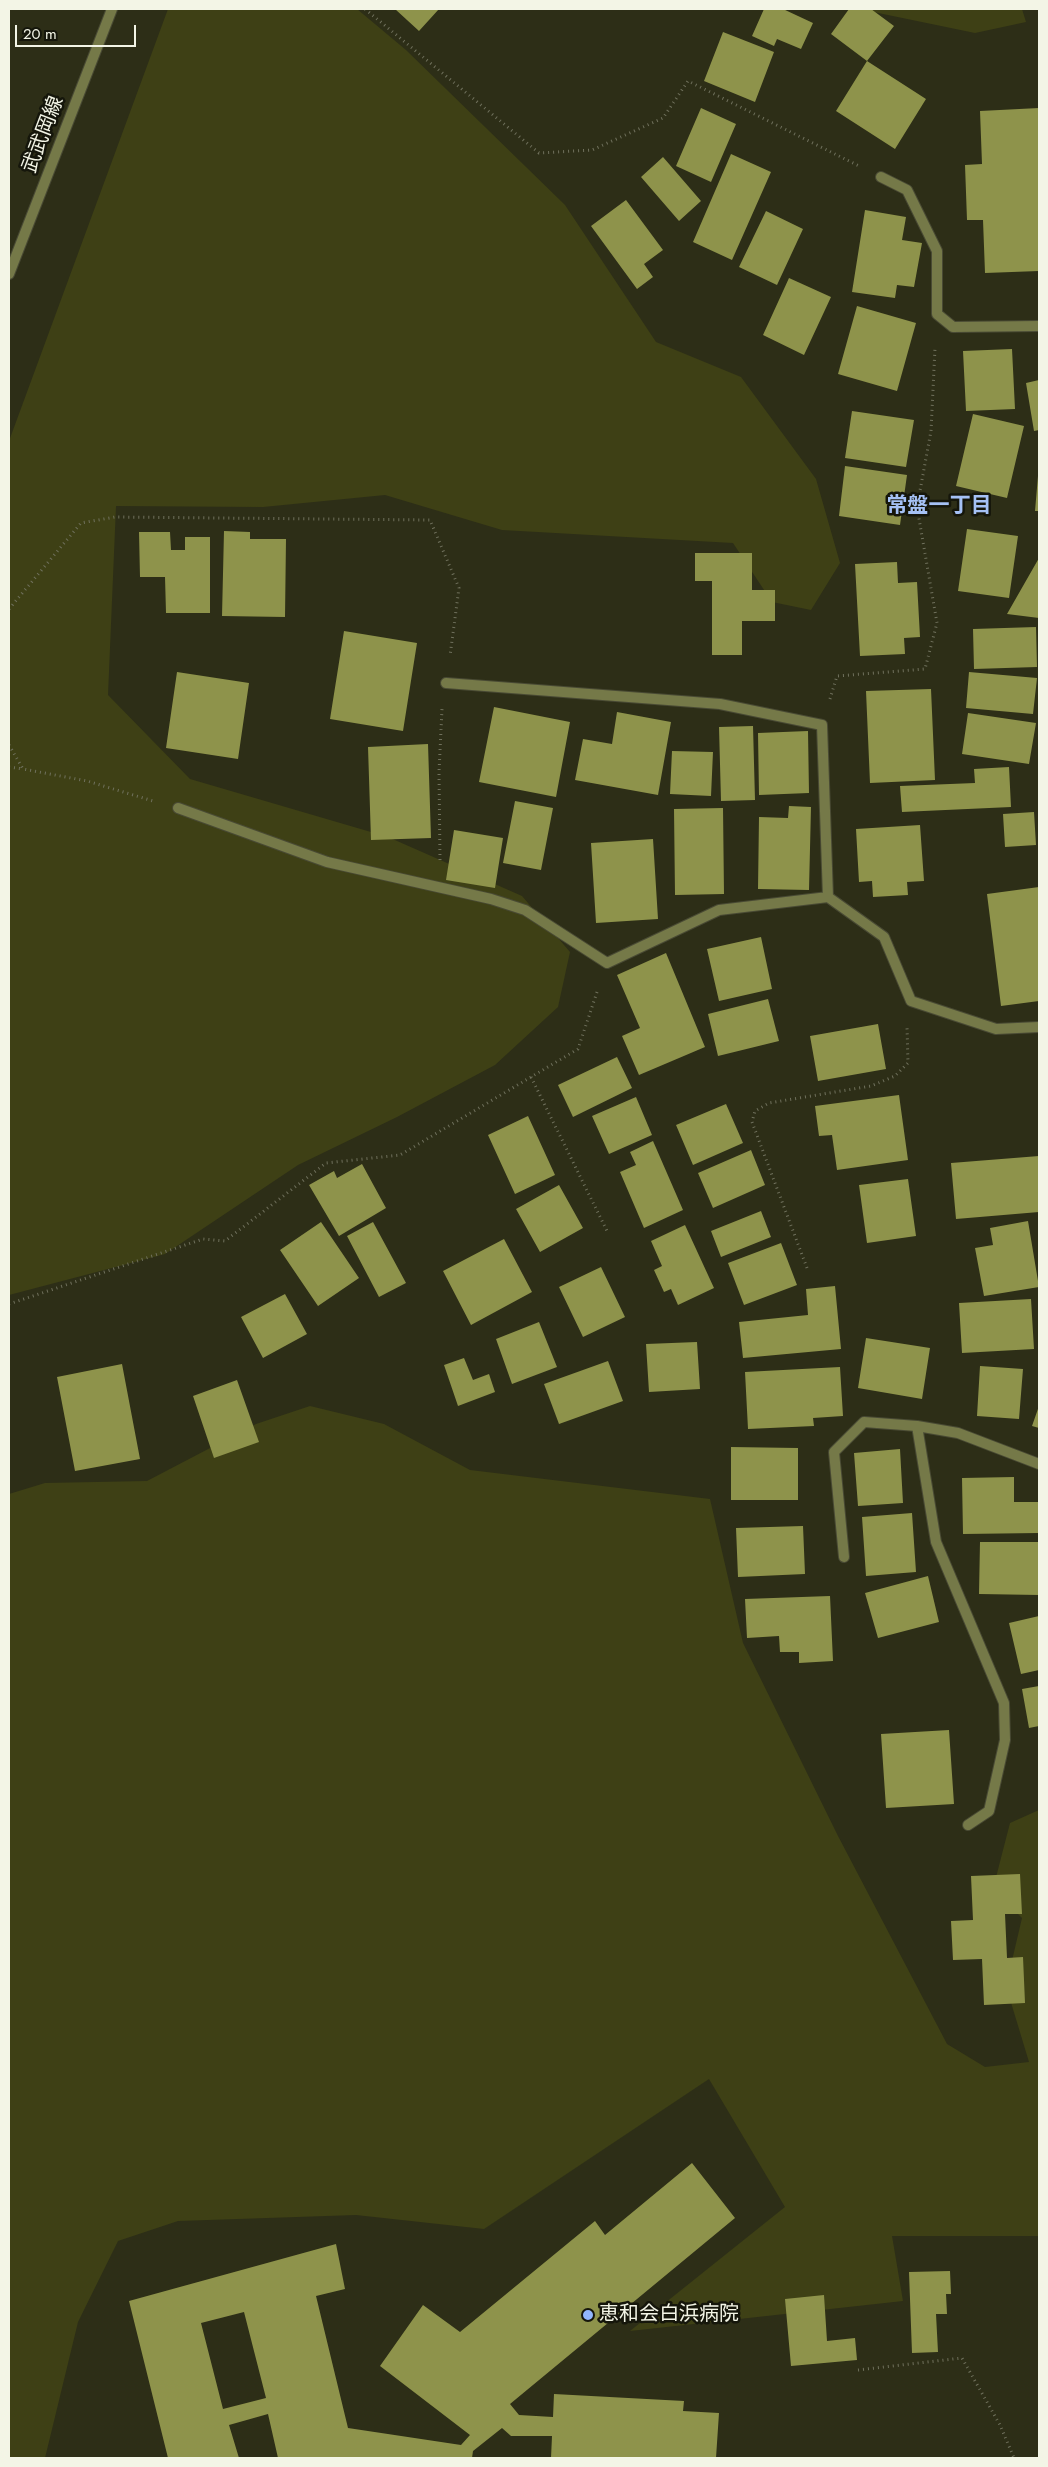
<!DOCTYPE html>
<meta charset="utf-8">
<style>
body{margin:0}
#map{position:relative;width:1048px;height:2467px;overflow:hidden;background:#2d2e17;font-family:Jost,sans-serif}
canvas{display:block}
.frame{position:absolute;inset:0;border:10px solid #f3f5e6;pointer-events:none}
.scale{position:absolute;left:15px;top:25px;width:121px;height:22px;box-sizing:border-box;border:2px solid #f3f5e6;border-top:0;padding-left:6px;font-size:15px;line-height:18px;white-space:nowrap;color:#f3f5e6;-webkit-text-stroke:4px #15160b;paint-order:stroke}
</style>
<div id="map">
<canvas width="1048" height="2467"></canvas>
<div class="frame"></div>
<div class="scale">20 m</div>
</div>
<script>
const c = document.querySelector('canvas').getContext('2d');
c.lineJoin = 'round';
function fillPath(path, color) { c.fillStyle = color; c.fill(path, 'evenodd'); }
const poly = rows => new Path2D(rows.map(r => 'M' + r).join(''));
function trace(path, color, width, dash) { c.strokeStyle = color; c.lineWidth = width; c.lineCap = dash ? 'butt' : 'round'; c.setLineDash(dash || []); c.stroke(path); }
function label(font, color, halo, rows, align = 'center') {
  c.font = font + ' Jost,"Noto Sans JP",sans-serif'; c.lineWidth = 5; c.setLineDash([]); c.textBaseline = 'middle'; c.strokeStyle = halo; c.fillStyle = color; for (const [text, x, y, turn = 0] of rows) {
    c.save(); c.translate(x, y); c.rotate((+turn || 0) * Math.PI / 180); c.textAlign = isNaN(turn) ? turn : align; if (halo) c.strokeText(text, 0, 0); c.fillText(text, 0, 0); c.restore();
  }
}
fillPath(poly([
 [168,9,357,9,406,50,565,205,656,342,741,377,816,479,840,563,811,610,772,602,733,543,502,530,385,495,263,507,116,506,108,695,190,779,388,837,522,896,570,952,558,1007,495,1065,397,1117,298,1165,165,1254,9,1295,9,441],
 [859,9,1022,9,1026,22,975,33],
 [310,1406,384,1424,470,1470,710,1499,743,1643,838,1836,947,2044,985,2067,1029,2062,1006,1986,1022,1918,993,1889,1010,1823,1039,1810,1039,2236,892,2236,903,2301,630,2331,785,2207,709,2079,484,2229,356,2215,178,2221,118,2241,78,2322,45,2458,9,2458,9,1494,45,1483,147,1481,256,1424]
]), '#3e4015');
fillPath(poly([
 [395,9,439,9,419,31],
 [764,9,783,9,813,23,801,49,777,39,774,46,752,36],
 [849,9,871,9,894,26,867,61,926,99,895,149,836,111,867,61,831,34],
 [723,32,774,52,755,102,704,81],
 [701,108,736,124,711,182,676,166],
 [1039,108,1039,271,985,273,983,220,967,220,965,165,982,164,980,111],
 [731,154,771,172,732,260,693,242],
 [663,157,701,201,679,221,641,177],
 [626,200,663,250,644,264,653,277,637,289,591,226],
 [865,210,906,217,902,240,922,243,914,287,897,285,895,298,852,292],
 [766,211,803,229,777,285,739,267],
 [789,278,831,297,804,355,763,335],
 [857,306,916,323,897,391,838,374],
 [1012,349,1015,409,966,411,963,351],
 [1039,380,1039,430,1034,431,1026,383],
 [852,411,914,420,906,467,845,458],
 [973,414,1024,426,1007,498,956,486],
 [845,466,907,475,900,525,839,516],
 [1038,476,1039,476,1039,511,1035,511],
 [967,529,1018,536,1009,598,958,591],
 [224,531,250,532,250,539,286,539,285,617,222,616],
 [139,532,170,532,171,550,185,550,185,537,210,537,210,613,166,613,165,577,140,577],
 [695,553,752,553,752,590,775,590,775,621,742,621,742,655,712,655,712,581,695,581],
 [1039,558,1039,618,1007,614],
 [897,562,898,583,917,582,920,637,904,638,905,654,860,656,855,564],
 [1036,627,1037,667,974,669,973,629],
 [344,631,417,643,403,731,330,719],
 [177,672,249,683,238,759,166,748],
 [969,672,1037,678,1033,714,966,708],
 [931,689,935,780,870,783,866,691],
 [494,707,570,722,556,797,479,782],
 [617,712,671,722,658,795,575,780,583,739,612,744],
 [968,713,1036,723,1029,764,962,754],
 [753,726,755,800,721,801,719,727],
 [808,731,809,793,759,795,758,733],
 [428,744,431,838,371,840,368,747],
 [672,751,713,752,711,796,670,794],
 [1009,767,1011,807,902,812,900,786,975,783,974,769],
 [515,801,553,808,541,870,503,863],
 [789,806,811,807,809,890,758,889,759,817,788,818],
 [723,808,724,894,675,895,674,809],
 [1034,812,1036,845,1005,847,1003,814],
 [920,825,924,881,907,882,908,895,873,897,872,881,859,882,856,829],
 [454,830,503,838,495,888,446,880],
 [653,839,658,919,596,923,591,843],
 [1039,887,1039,1001,1001,1006,987,894],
 [761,937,772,989,719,1001,707,949],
 [666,953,705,1047,639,1075,622,1036,640,1028,617,975],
 [768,999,779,1041,718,1056,708,1014],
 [878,1024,886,1069,818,1081,810,1036],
 [617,1057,632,1088,573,1117,558,1085],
 [899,1095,908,1160,837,1170,832,1135,819,1136,815,1106],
 [636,1097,652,1135,609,1154,592,1116],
 [726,1104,743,1143,693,1165,676,1125],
 [528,1116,555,1175,515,1194,488,1135],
 [653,1141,683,1210,644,1228,620,1172,636,1165,630,1152],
 [751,1150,765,1185,713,1208,698,1173],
 [1039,1156,1039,1212,956,1219,951,1163],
 [362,1164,386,1208,339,1236,309,1185,334,1171,337,1178],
 [908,1179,916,1236,867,1243,859,1185],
 [559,1185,583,1228,540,1252,516,1209],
 [761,1211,771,1237,721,1257,711,1231],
 [1028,1221,1039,1287,984,1296,975,1248,993,1245,990,1228],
 [321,1222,359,1278,318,1306,280,1250],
 [373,1222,406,1283,379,1297,347,1236],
 [685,1225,714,1288,678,1305,671,1289,664,1292,654,1270,662,1266,651,1241],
 [504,1239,532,1292,471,1325,443,1271],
 [781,1243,797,1285,744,1305,728,1263],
 [601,1267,625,1317,583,1337,559,1287],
 [835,1286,841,1349,743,1358,739,1322,808,1315,806,1289],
 [285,1294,307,1334,263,1358,241,1317],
 [1031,1299,1034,1349,962,1353,959,1303],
 [539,1322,557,1367,512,1384,496,1339],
 [866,1338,930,1348,922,1399,858,1388],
 [697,1342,700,1389,649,1392,646,1344],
 [464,1358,473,1380,489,1374,495,1392,458,1406,444,1365],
 [608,1361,623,1401,559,1424,544,1384],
 [122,1364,140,1459,75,1471,57,1377],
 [980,1366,1023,1369,1019,1419,977,1416],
 [840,1367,843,1416,813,1418,814,1426,748,1429,745,1372],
 [237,1380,259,1442,214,1458,193,1396],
 [1039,1406,1039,1428,1032,1426],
 [731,1447,798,1448,798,1500,731,1500],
 [900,1449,903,1503,858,1506,854,1453],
 [1014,1477,1014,1502,1038,1502,1039,1533,963,1534,962,1478],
 [912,1513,916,1572,866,1576,862,1517],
 [803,1526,805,1574,738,1577,736,1528],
 [980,1542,1039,1542,1039,1595,979,1594],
 [928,1576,939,1622,878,1638,865,1593],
 [830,1596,833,1661,799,1663,799,1652,780,1652,779,1636,747,1638,745,1599],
 [1039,1616,1039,1670,1021,1674,1009,1623],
 [1039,1686,1039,1726,1029,1728,1022,1689],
 [949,1730,954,1804,886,1808,881,1734],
 [1020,1874,1022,1914,1005,1914,1007,1958,1023,1957,1025,2003,984,2005,982,1959,953,1960,951,1921,973,1920,971,1876],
 [692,2163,735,2218,510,2404,519,2415,553,2417,554,2394,684,2401,683,2411,719,2413,716,2458,551,2458,552,2436,511,2436,502,2428,473,2451,472,2458,278,2458,268,2414,229,2425,239,2458,168,2458,129,2301,336,2244,345,2289,316,2296,348,2428,461,2445,470,2435,380,2366,423,2305,460,2332,595,2221,605,2235],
 [244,2312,266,2398,223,2409,201,2323],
 [950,2271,951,2294,946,2294,947,2314,936,2314,938,2352,912,2353,909,2272],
 [824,2295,827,2341,855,2338,857,2360,791,2366,785,2299]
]), '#8e934b');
const minor = poly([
 [881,177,907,190,937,251,937,314,953,327,1039,326],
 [446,683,720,704,822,725,828,897],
 [178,808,327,862,491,899,525,910,607,963,719,910,828,897,884,937,911,1001,996,1029,1039,1027],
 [917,1426,936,1542,1004,1703,1005,1740,989,1811,968,1825],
 [844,1557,834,1452,864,1422,917,1426,958,1433,1039,1464]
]);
const tertiary = poly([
 [9,274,112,9]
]);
trace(minor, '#494a34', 12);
trace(tertiary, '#494a34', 12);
trace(poly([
 [365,9,539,153,592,150,663,118,688,81,859,166],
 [9,609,81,523,115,517,430,520,459,588,450,656],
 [830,699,837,676,925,669,937,623,917,507,931,431,935,348],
 [9,745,23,769,87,781,153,801],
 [9,767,23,769],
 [440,860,439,772,442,709],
 [531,1077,607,1231],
 [807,1268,752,1122,755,1111,769,1103,871,1086,895,1076,908,1063,907,1027],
 [9,1304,203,1239,225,1241,326,1163,400,1155,578,1049,598,989],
 [858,2370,962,2358,1000,2425,1014,2458]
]), '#70715d', 3, [1, 4]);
trace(minor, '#757948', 10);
trace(tertiary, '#757948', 10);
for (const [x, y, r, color] of [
 [588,2315,6,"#92b7fd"]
]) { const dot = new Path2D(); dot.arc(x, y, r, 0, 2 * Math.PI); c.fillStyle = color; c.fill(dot); trace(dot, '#15160b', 2); }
label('20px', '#f3f5e6', '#15160b', [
 ["武武岡線",44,135,-69]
]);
label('20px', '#f3f5e6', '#15160b', [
 ["恵和会白浜病院",599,2315]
], 'left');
label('bold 21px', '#a5c1f5', '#15160b', [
 ["常盤一丁目",939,507]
]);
</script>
